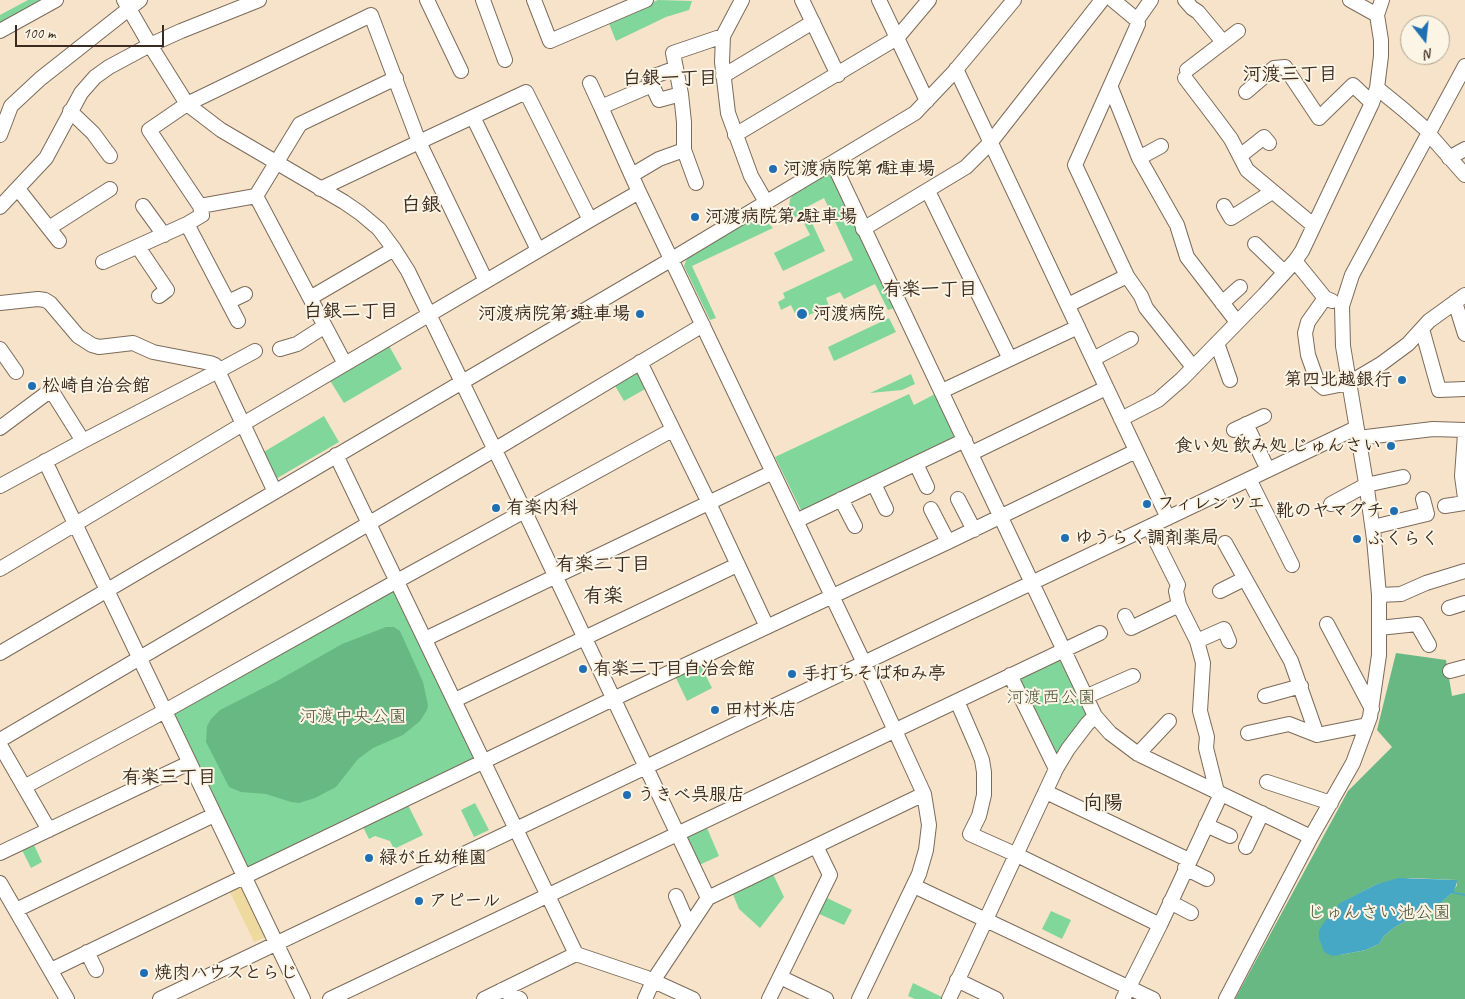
<!DOCTYPE html>
<meta charset="utf-8">
<style>
body{margin:0}
#map{position:relative;width:1465px;height:999px;overflow:hidden;background:#f6e3ca;font-family:Caveat,sans-serif}
canvas{display:block}
.north{position:absolute;left:1400px;top:15px;width:50px;height:50px;box-sizing:border-box;background:#fcf5e5;border:1px solid #afa495;border-radius:50%;rotate:164deg;font-size:14px;font-weight:700;line-height:20px;text-align:center;color:#3b2a1e}
.north::after{content:'';display:block;margin:auto;width:18px;height:22px;background:#1f6fb2;clip-path:polygon(50% 0,100% 100%,50% 72%,0 100%)}
.scale{position:absolute;left:15px;top:25px;width:149px;height:22px;box-sizing:border-box;border:2px solid #3b2a1e;border-top:0;padding-left:6px;font-size:15px;line-height:18px;white-space:nowrap;color:#3b2a1e;-webkit-text-stroke:4px #fcf5e5;paint-order:stroke}
</style>
<div id="map">
<canvas width="1465" height="999"></canvas>
<div class="north">N</div>
<div class="scale">100 m</div>
</div>
<script>
const c = document.querySelector('canvas').getContext('2d');
c.lineJoin = 'round';
function fillPath(path, color) { c.fillStyle = color; c.fill(path, 'evenodd'); }
const poly = rows => new Path2D(rows.map(r => 'M' + r).join(''));
function trace(path, color, width, dash) { c.strokeStyle = color; c.lineWidth = width; c.lineCap = dash ? 'butt' : 'round'; c.setLineDash(dash || []); c.stroke(path); }
function label(font, color, halo, rows, align = 'center') {
  c.font = font + ' Caveat,"Klee One",sans-serif'; c.lineWidth = 4; c.setLineDash([]); c.textBaseline = 'middle'; c.strokeStyle = halo; c.fillStyle = color; for (const [text, x, y, turn = 0] of rows) {
    c.save(); c.translate(x, y); c.rotate((+turn || 0) * Math.PI / 180); c.textAlign = isNaN(turn) ? turn : align; if (halo) c.strokeText(text, 0, 0); c.fillText(text, 0, 0); c.restore();
  }
}
fillPath(poly([
 [28,0,49,0,0,27,0,15],
 [658,0,692,1,689,10,666,17,616,41,608,21],
 [830,173,894,308,888,310,875,284,844,299,840,292,826,298,829,306,798,320,791,305,781,310,778,302,785,298,783,293,853,260,824,198,805,208,825,251,783,271,774,253,810,235,800,215,791,219,788,214,790,199,793,195],
 [760,215,773,228,692,266,716,318,710,320,684,266,687,258],
 [889,318,896,332,834,361,828,347],
 [388,344,402,369,344,403,329,379],
 [637,371,647,388,624,401,614,384],
 [911,374,915,384,902,390,870,393],
 [909,394,914,405,935,394,955,437,954,441,805,512,801,510,775,457],
 [324,416,339,442,274,480,262,453],
 [397,581,485,762,244,877,165,711],
 [1057,660,1060,661,1088,713,1057,758,1017,679],
 [700,664,712,688,687,701,675,676],
 [475,803,489,830,474,837,461,810],
 [408,805,423,835,394,849,390,841,375,836,369,839,363,827],
 [707,828,719,856,699,865,688,841,688,836],
 [33,843,42,862,31,868,21,848],
 [772,872,784,897,760,928,739,909,732,892],
 [825,897,852,910,844,925,817,913],
 [1051,911,1071,920,1062,939,1042,929],
 [913,983,946,999,915,999,908,996]
]), '#81d79b');
fillPath(poly([
 [386,627,394,627,400,631,423,682,428,705,427,710,420,721,403,735,373,748,358,759,336,787,315,798,299,803,291,802,266,794,241,792,229,787,206,742,207,726,211,719,220,710,277,681,342,644],
 [1396,653,1446,660,1452,696,1465,693,1465,999,1235,999,1348,791,1392,747,1377,730],
 [1410,878,1457,880,1457,885,1453,892,1429,913,1418,915,1395,927,1384,936,1379,944,1366,950,1340,955,1341,903,1377,884]
]), '#68b883');
fillPath(poly([
 [239,885,242,886,266,937,254,942,229,890]
]), '#eeda9e');
fillPath(poly([
 [1399,878,1457,880,1457,882,1454,892,1465,894,1465,896,1452,893,1429,913,1418,915,1395,927,1384,936,1379,944,1366,950,1340,955,1332,956,1324,952,1319,938,1319,931,1322,925,1340,903,1377,884]
]), '#47a8c6');
const minor = poly([
 [124,0,150,45,187,104,221,130,344,202,360,213,379,229,394,249,408,271,525,512,708,898,653,981,645,999],
 [427,0,461,71],
 [483,0,505,60],
 [534,0,550,41,646,0],
 [742,0,723,36,722,62,728,113,751,176,766,202],
 [802,0,838,75],
 [879,0,927,101],
 [1113,0,1137,20],
 [1151,0,1137,20,1138,24,1075,165,1127,276,1141,296,1146,308,1193,367],
 [1185,0,1192,8,1198,12,1223,42],
 [1377,15,1382,0],
 [0,31,56,0],
 [956,69,1168,518],
 [1187,70,1238,31],
 [723,76,813,22],
 [1185,78,1220,124,1231,139,1247,170,1313,225],
 [590,83,601,107],
 [652,85,649,78,676,68],
 [1111,88,1139,158,1177,225,1187,257,1237,322],
 [1377,88,1404,110,1429,132],
 [1246,92,1274,68,1285,67,1319,118,1353,85,1372,103],
 [681,94,673,53,723,36],
 [70,111,93,133,110,156],
 [473,117,538,250],
 [1428,133,1465,175],
 [0,135,11,106,40,79,140,0],
 [735,135,897,38,929,0],
 [684,150,696,183],
 [1240,156,1264,137,1269,143],
 [1139,158,1161,146],
 [1449,158,1465,149],
 [833,163,1095,716,1110,733,1138,754,1311,837],
 [632,175,659,159,684,150,684,122,681,94,659,100,652,85,601,107,639,192,864,663,924,794,929,825,926,850,919,874,859,999],
 [18,189,59,241],
 [320,189,419,142,486,281],
 [928,191,1010,359],
 [256,196,200,206,149,130,187,104,371,15,419,142,526,92,590,220,639,192],
 [143,206,164,235],
 [200,206,202,215,187,224,238,321],
 [1224,206,1231,218,1272,192],
 [0,207,46,158,81,93,95,77,109,67,150,45,181,31,259,0],
 [49,228,110,189],
 [863,229,966,167,990,143,1102,0],
 [1255,244,1284,272],
 [138,247,167,290,159,296],
 [1295,261,1325,298,1332,301],
 [103,262,187,224],
 [310,298,394,249],
 [1325,298,1308,322,1305,333,1308,355,1318,383,1324,388,1349,383,1381,364,1408,344,1429,321,1465,295],
 [228,302,245,294],
 [1455,302,1465,334],
 [0,303,38,299,45,300,50,303,78,336,92,345,99,347,133,343,153,352,210,363,215,365,218,371,255,351],
 [1222,303,1240,287],
 [1068,305,1127,276],
 [1422,329,1439,390,1465,389],
 [1217,343,1230,380],
 [0,349,16,372],
 [280,349,297,344,325,326],
 [1093,359,1131,339],
 [640,362,709,503,767,627],
 [345,364,256,196,300,124,396,78],
 [942,391,1078,327],
 [1121,419,1158,400,1182,379,1265,294,1295,261,1302,251,1372,103,1377,88,1381,56,1381,40,1377,15,1350,0],
 [1246,424,1268,470],
 [0,428,51,390,83,441],
 [1234,430,1264,416],
 [1465,434,1462,476,1465,498],
 [1358,438,1433,429,1465,430],
 [972,453,1106,388],
 [336,455,576,954],
 [45,461,303,999],
 [916,464,927,487],
 [1249,479,1292,565],
 [874,484,886,509],
 [0,486,83,441,218,371,275,492],
 [841,499,855,526],
 [958,499,974,530],
 [1331,504,1366,485,1403,477],
 [1445,506,1465,503],
 [931,509,948,542],
 [796,521,965,440],
 [1149,527,1178,585,1176,591,1179,605,1197,641,1203,663,1200,711,1207,737,1206,748,1217,792],
 [1373,527,1427,514,1423,499],
 [1225,543,1291,661,1317,735,1367,725],
 [0,569,243,424,590,220],
 [1220,591,1244,579],
 [1379,595,1401,594,1426,583,1465,571],
 [1449,608,1465,603],
 [1125,616,1131,628,1179,605],
 [1327,624,1372,709],
 [1379,628,1417,624,1429,645],
 [425,639,773,472],
 [1197,641,1224,629,1229,641],
 [0,653,672,259,915,113,954,72,1014,0],
 [1450,671,1465,667],
 [1010,675,1056,769],
 [1265,696,1301,686],
 [1085,697,1133,676],
 [455,700,737,565],
 [957,701,977,747,982,760,984,772,984,795,979,816,970,834,1017,855,1160,925],
 [1248,733,1289,724,1317,735],
 [0,740,494,450,703,325],
 [0,745,49,830],
 [1138,754,1169,721],
 [1267,782,1331,803],
 [24,787,165,711,397,581,672,430],
 [1046,792,1189,860],
 [1206,825,1230,836],
 [1246,847,1262,813],
 [0,853,189,763],
 [1185,868,1207,879],
 [0,883,67,999],
 [914,886,1153,999],
 [676,896,689,926],
 [708,898,924,794],
 [1170,902,1191,913],
 [16,910,214,815],
 [87,952,96,970],
 [51,970,613,699,948,542,1136,451],
 [780,977,826,999],
 [957,980,996,999],
 [502,990,520,999],
 [160,999,1356,428],
 [330,999,1100,633],
 [484,999,576,954,647,978,693,999],
 [769,999,830,875,816,846],
 [949,999,1056,769,1068,749,1087,724,1095,716],
 [1123,999,1160,925,1221,794],
 [1226,999,1311,837,1353,763,1370,717,1379,655,1379,595,1374,539,1367,489,1343,346,1342,306,1352,275,1465,66]
]);
trace(minor, '#7c6b5a', 16);
trace(minor, '#fff', 14);
for (const [x, y, r, color] of [
 [773,169,5,"#1f6fb2"],
 [695,217,5,"#1f6fb2"],
 [640,314,5,"#1f6fb2"],
 [802,314,6,"#1f6fb2"],
 [1402,380,5,"#1f6fb2"],
 [32,386,5,"#1f6fb2"],
 [1391,446,5,"#1f6fb2"],
 [1147,504,5,"#1f6fb2"],
 [496,508,5,"#1f6fb2"],
 [1394,511,5,"#1f6fb2"],
 [1065,538,5,"#1f6fb2"],
 [1357,539,5,"#1f6fb2"],
 [583,669,5,"#1f6fb2"],
 [792,674,5,"#1f6fb2"],
 [715,710,5,"#1f6fb2"],
 [627,795,5,"#1f6fb2"],
 [369,858,5,"#1f6fb2"],
 [419,901,5,"#1f6fb2"],
 [144,973,5,"#1f6fb2"]
]) { const dot = new Path2D(); dot.arc(x, y, r, 0, 2 * Math.PI); c.fillStyle = color; c.fill(dot); trace(dot, '#fcf5e5', 2); }
label('bold 18px', '#3b2a1e', '#fcf5e5', [
 ["河渡病院第1駐車場",783,169],
 ["河渡病院第2駐車場",705,217],
 ["河渡病院第3駐車場",630,314,"right"],
 ["河渡病院",813,314],
 ["第四北越銀行",1392,380,"right"],
 ["松崎自治会館",42,386],
 ["食い処 飲み処 じゅんさい",1381,446,"right"],
 ["フィレンツエ",1157,504],
 ["有楽内科",506,508],
 ["靴のヤマグチ",1384,511,"right"],
 ["ゆうらく調剤薬局",1075,538],
 ["ふくらく",1367,539],
 ["有楽二丁目自治会館",593,669],
 ["手打ちそば和み亭",802,674],
 ["田村米店",725,710],
 ["うきべ呉服店",637,795],
 ["緑が丘幼稚園",379,858],
 ["アピール",429,901],
 ["焼肉ハウスとらじ",154,973]
], 'left');
label('18px', '#4c553d', '#fcf5e5', [
 ["河渡西公園",1051,698],
 ["河渡中央公園",353,717],
 ["じゅんさい池公園",1379,913]
]);
label('bold 19px', '#3b2a1e', '#fcf5e5', [
 ["河渡三丁目",1290,75],
 ["白銀一丁目",670,79],
 ["有楽一丁目",930,290],
 ["白銀二丁目",351,312],
 ["有楽二丁目",603,565],
 ["有楽三丁目",169,778]
]);
label('bold 20px', '#3b2a1e', '#fcf5e5', [
 ["白銀",421,206],
 ["有楽",603,597],
 ["向陽",1103,804]
]);
</script>
